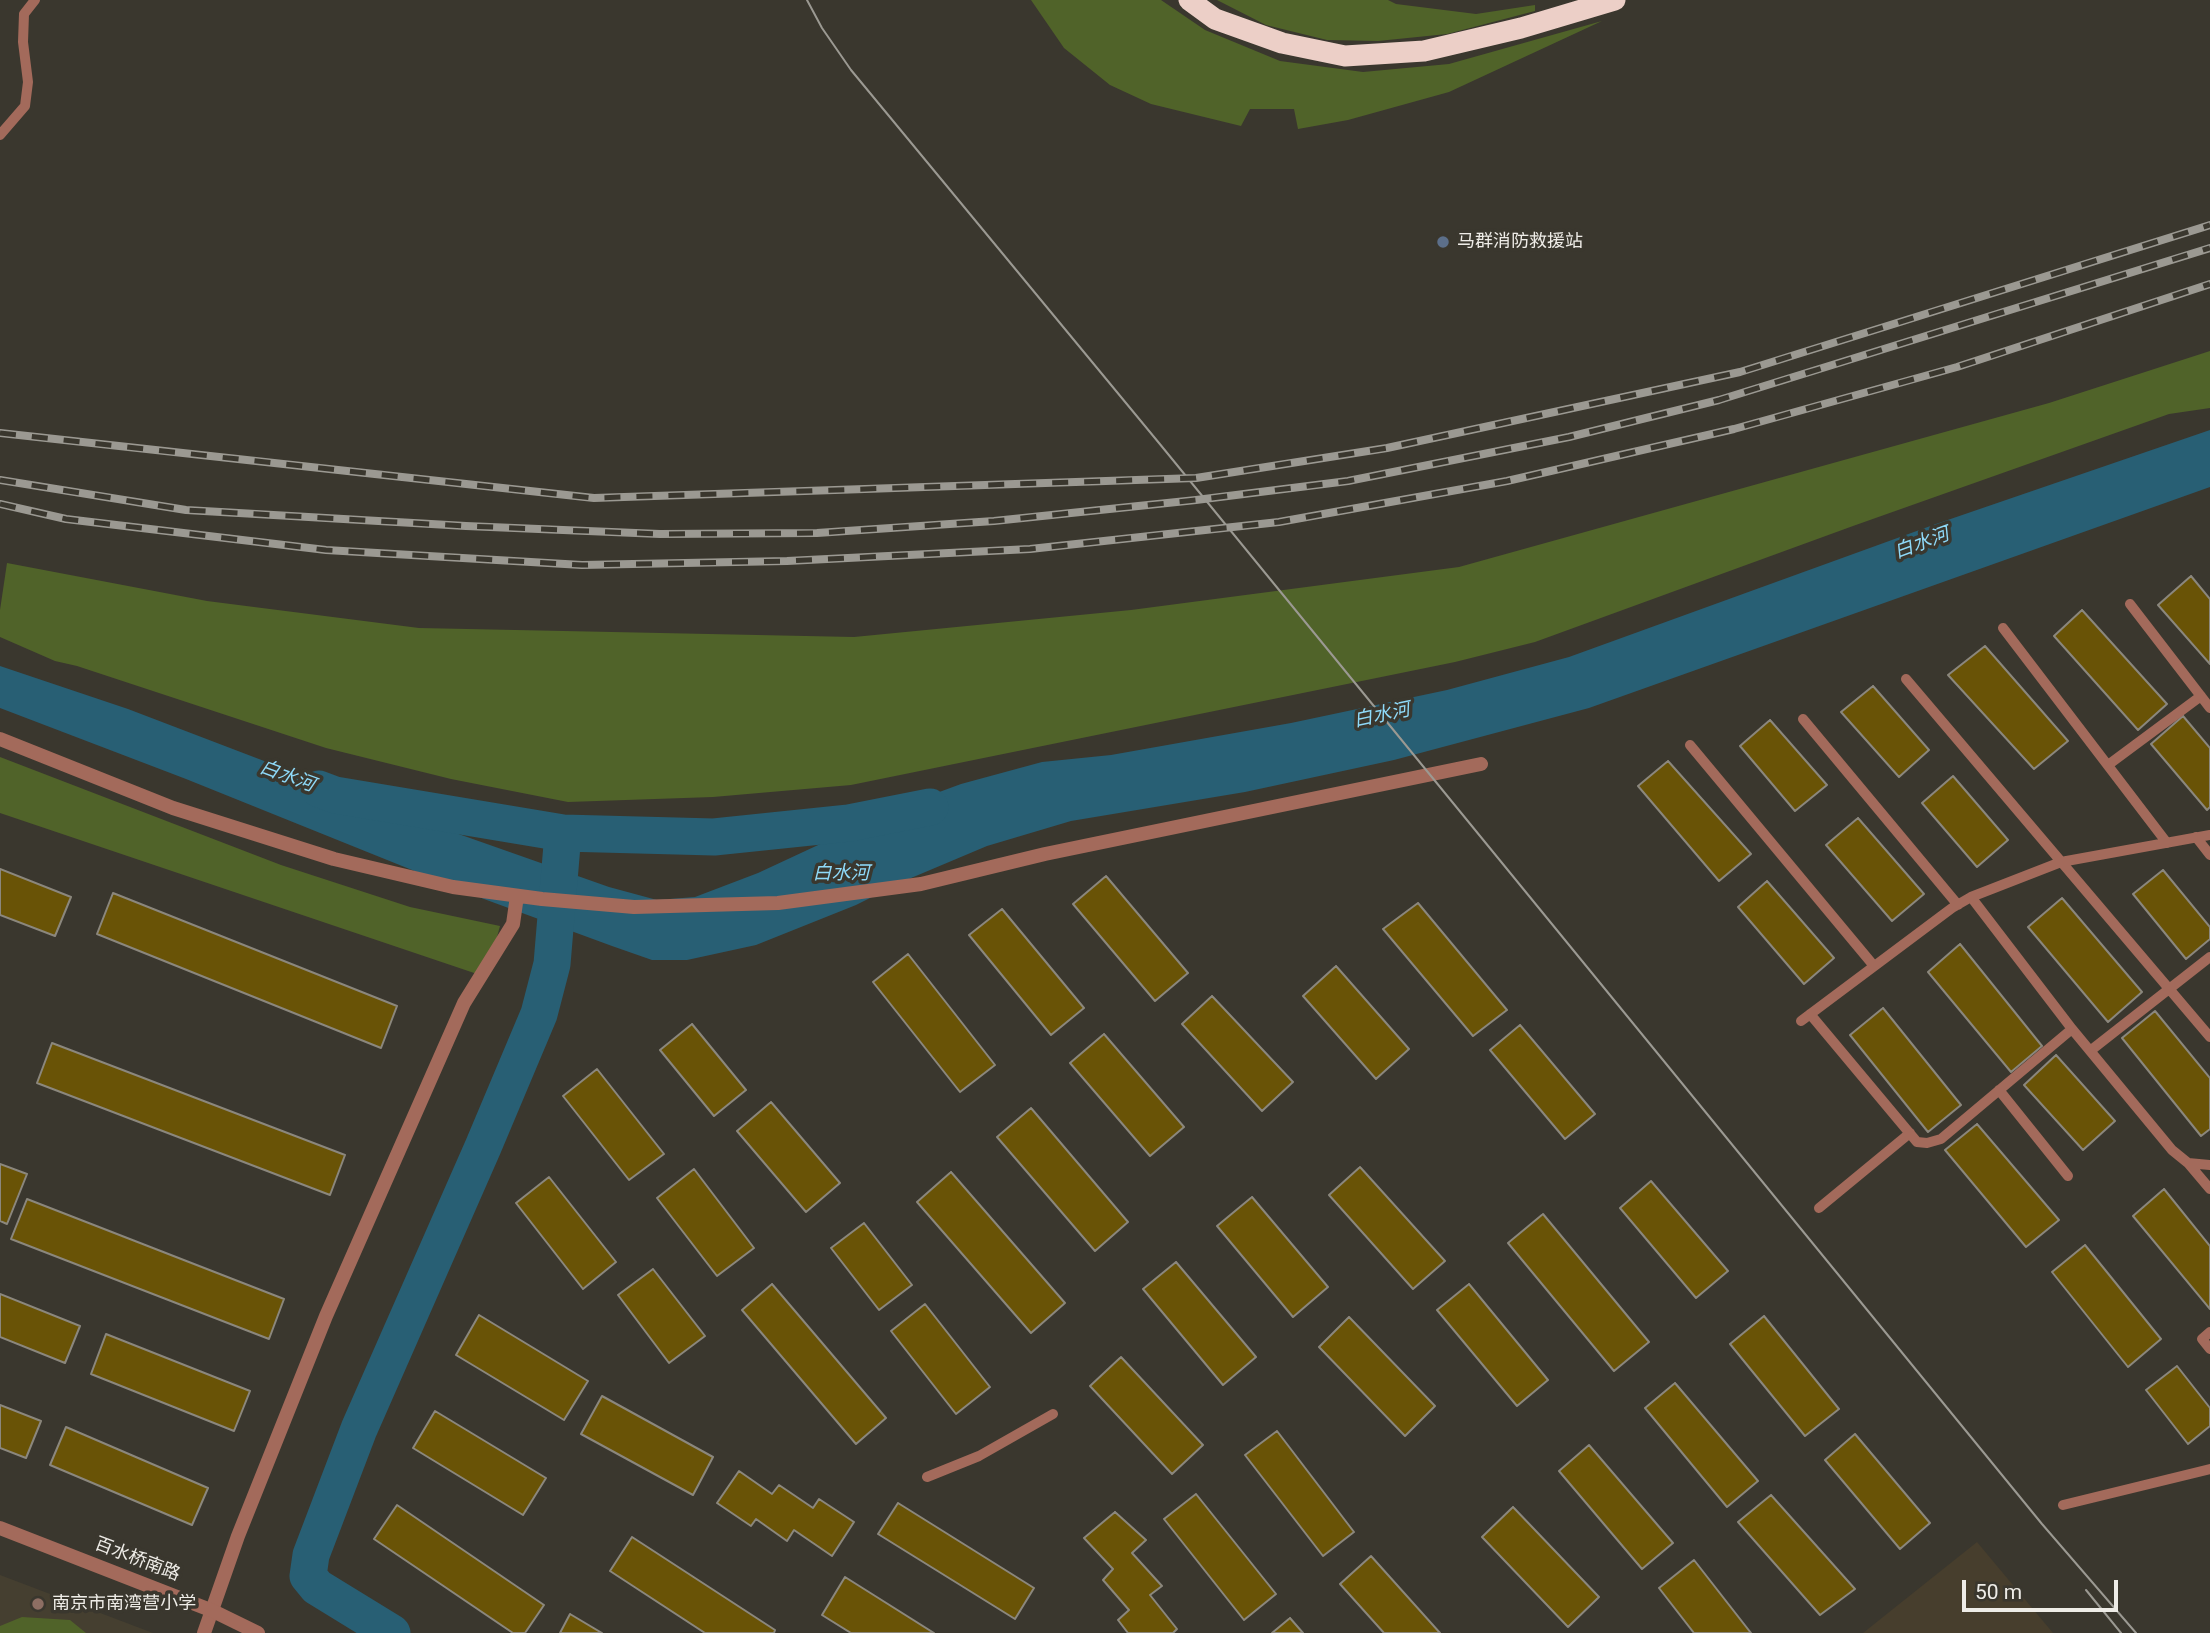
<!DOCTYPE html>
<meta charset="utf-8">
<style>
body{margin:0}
#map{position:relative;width:2210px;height:1633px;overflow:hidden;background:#3a372e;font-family:Roboto,sans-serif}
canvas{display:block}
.scale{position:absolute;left:1962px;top:1580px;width:156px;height:32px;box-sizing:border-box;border:4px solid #eeece7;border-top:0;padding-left:9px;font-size:21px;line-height:24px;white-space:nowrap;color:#eeece7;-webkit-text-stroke:5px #3a372e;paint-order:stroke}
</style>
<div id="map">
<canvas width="2210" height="1633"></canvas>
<div class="scale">50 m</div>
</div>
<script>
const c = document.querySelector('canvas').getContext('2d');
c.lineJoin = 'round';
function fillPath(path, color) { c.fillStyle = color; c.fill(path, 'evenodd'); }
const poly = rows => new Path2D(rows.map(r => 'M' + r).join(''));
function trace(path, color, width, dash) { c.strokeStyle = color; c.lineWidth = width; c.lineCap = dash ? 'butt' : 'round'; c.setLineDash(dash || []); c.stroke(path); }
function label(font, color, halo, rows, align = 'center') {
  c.font = font + ' Roboto,"Noto Sans SC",sans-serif'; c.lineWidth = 7; c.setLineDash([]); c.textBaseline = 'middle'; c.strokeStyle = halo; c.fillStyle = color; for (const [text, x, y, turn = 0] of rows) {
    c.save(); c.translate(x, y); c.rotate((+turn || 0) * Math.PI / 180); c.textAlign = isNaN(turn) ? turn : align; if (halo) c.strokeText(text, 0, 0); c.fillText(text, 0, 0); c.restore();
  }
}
fillPath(poly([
 [1977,1542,2053,1633,1863,1633]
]), '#473e2d');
fillPath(poly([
 [0,1575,153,1633,0,1633]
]), '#453f30');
fillPath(poly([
 [1031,0,1161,0,1205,30,1280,61,1363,72,1449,64,1602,21,1449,92,1348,120,1298,129,1294,109,1250,109,1241,126,1151,104,1110,85,1064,48],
 [1217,0,1388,0,1396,4,1476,14,1535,5,1535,11,1447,34,1378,41,1327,40,1266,25],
 [2210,351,2210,408,2169,414,1853,526,1535,642,1455,662,851,785,713,797,568,802,451,779,326,748,77,666,55,661,0,637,0,610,7,563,207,601,419,628,854,637,1131,610,1459,567,2049,403],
 [0,757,281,865,410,907,500,926,486,977,0,813],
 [22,1617,70,1620,86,1633,0,1633,0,1626]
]), '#506329');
fillPath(poly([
 [2210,430,2210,487,1589,708,1394,760,1245,792,1071,821,987,846,904,881,856,905,756,945,687,960,652,960,612,946,484,899,186,779,0,708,0,666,128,709,416,819,609,887,657,900,695,897,758,873,904,805,961,784,1042,762,1111,755,1291,723,1447,690,1569,657,1936,524]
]), '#285f74');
trace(poly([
 [319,789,335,795,563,833,714,837,849,823,930,807],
 [392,1633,317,1587,308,1576,311,1555,359,1429,483,1147,539,1014,552,964,563,833]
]), '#285f74', 37);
const building = poly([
 [2191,576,2210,599,2210,664,2158,605,2191,576],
 [2082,610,2167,704,2138,730,2054,636,2082,610],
 [1985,646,2068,741,2034,769,1948,675,1985,646],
 [1873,686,1929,750,1899,777,1841,712,1873,686],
 [2183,716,2210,748,2210,807,2207,810,2151,744,2183,716],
 [1770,720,1827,785,1795,811,1740,746,1770,720],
 [1668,761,1751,854,1719,881,1638,786,1668,761],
 [1953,776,2008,840,1977,867,1922,803,1953,776],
 [1858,818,1924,894,1892,921,1826,845,1858,818],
 [0,869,71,897,55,936,0,915,0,869],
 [2163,870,2210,927,2210,939,2186,959,2133,894,2163,870],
 [1106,876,1188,973,1155,1001,1073,904,1106,876],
 [1767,881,1834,958,1804,984,1738,907,1767,881],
 [113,893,397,1006,381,1048,97,934,113,893],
 [2062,898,2142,992,2108,1022,2028,927,2062,898],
 [1418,903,1507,1010,1473,1036,1383,929,1418,903],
 [1002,909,1084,1008,1051,1035,969,935,1002,909],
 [1960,944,2042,1046,2011,1072,1928,972,1960,944],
 [908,954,995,1065,960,1092,873,982,908,954],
 [1336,966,1409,1049,1376,1079,1303,996,1336,966],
 [1212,996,1293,1082,1262,1111,1182,1024,1212,996],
 [1883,1008,1961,1105,1928,1132,1850,1035,1883,1008],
 [2155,1011,2210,1078,2210,1129,2201,1136,2122,1038,2155,1011],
 [692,1024,746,1090,714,1116,660,1050,692,1024],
 [1520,1025,1595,1114,1565,1139,1490,1050,1520,1025],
 [1104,1034,1184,1127,1150,1156,1070,1063,1104,1034],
 [52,1043,345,1155,330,1195,37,1083,52,1043],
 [2056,1055,2115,1121,2083,1150,2024,1085,2056,1055],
 [597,1069,664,1154,629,1180,563,1096,597,1069],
 [771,1102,840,1183,806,1212,737,1131,771,1102],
 [1031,1108,1128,1222,1095,1251,997,1137,1031,1108],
 [1977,1124,2059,1220,2026,1247,1945,1150,1977,1124],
 [0,1164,27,1174,7,1224,0,1221,0,1164],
 [1360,1167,1445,1261,1413,1289,1329,1195,1360,1167],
 [694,1169,754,1248,717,1276,657,1198,694,1169],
 [951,1172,1065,1303,1031,1333,917,1202,951,1172],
 [549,1177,616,1262,583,1289,516,1203,549,1177],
 [1651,1181,1728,1271,1696,1298,1620,1208,1651,1181],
 [2164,1189,2210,1246,2210,1309,2133,1216,2164,1189],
 [1252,1197,1328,1287,1293,1317,1217,1226,1252,1197],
 [27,1199,284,1299,269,1339,11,1239,27,1199],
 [1543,1214,1649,1342,1614,1371,1508,1243,1543,1214],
 [864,1223,912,1285,879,1310,831,1248,864,1223],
 [2085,1245,2161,1339,2128,1367,2052,1272,2085,1245],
 [1176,1262,1256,1357,1223,1385,1143,1289,1176,1262],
 [653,1269,705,1336,669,1363,618,1295,653,1269],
 [772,1284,886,1418,856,1444,742,1310,772,1284],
 [1469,1284,1548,1380,1517,1406,1437,1310,1469,1284],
 [0,1294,80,1326,65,1363,0,1337,0,1294],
 [925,1304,990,1387,956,1414,891,1331,925,1304],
 [479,1315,588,1381,564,1420,456,1355,479,1315],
 [1764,1316,1839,1409,1805,1436,1730,1344,1764,1316],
 [1349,1317,1435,1406,1405,1436,1319,1347,1349,1317],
 [106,1334,250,1391,234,1431,91,1374,106,1334],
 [1121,1357,1203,1445,1172,1474,1090,1386,1121,1357],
 [2177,1366,2210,1408,2210,1426,2188,1444,2146,1390,2177,1366],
 [1675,1383,1758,1481,1727,1507,1645,1408,1675,1383],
 [602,1396,713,1457,693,1495,581,1434,602,1396],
 [0,1405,41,1421,26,1458,0,1448,0,1405],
 [435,1411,546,1478,523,1515,413,1448,435,1411],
 [66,1427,208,1488,192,1525,50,1465,66,1427],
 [1277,1431,1354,1532,1323,1556,1245,1455,1277,1431],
 [1855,1434,1930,1523,1900,1549,1825,1460,1855,1434],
 [1589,1445,1673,1543,1642,1569,1559,1471,1589,1445],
 [739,1471,772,1494,779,1485,813,1508,819,1499,854,1522,832,1556,794,1530,787,1541,756,1519,751,1526,717,1503,739,1471],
 [1196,1494,1276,1594,1244,1620,1164,1519,1196,1494],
 [1771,1495,1855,1589,1820,1615,1738,1522,1771,1495],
 [898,1503,1034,1588,1015,1619,878,1534,898,1503],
 [397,1505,544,1605,525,1633,513,1633,374,1539,397,1505],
 [1513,1507,1599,1597,1568,1627,1482,1537,1513,1507],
 [1115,1512,1146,1540,1132,1553,1162,1586,1150,1595,1177,1629,1173,1633,1128,1633,1118,1620,1129,1610,1103,1580,1113,1569,1084,1538,1115,1512],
 [632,1537,775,1630,774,1633,705,1633,610,1571,632,1537],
 [1371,1556,1440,1633,1384,1633,1340,1584,1371,1556],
 [1694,1560,1751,1633,1694,1633,1659,1588,1694,1560],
 [845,1577,934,1633,851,1633,822,1615,845,1577],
 [570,1614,602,1633,560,1633,570,1614],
 [1290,1618,1303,1633,1272,1633,1290,1618]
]);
fillPath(building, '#695306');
trace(building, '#8b877d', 2);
trace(poly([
 [0,135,25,106,28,82,23,42,24,14,35,0],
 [2130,604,2210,708],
 [2003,628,2167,843],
 [1906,679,2210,1037],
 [1803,719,1958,905],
 [1690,745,1874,966],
 [2108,765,2201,696],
 [2196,837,2210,855],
 [1971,897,2072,1029,2172,1150,2188,1163,2210,1165],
 [1810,1014,1917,1142,1927,1143,1941,1139,2072,1029],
 [1801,1021,1952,908,1971,897,2061,862,2210,835],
 [2090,1051,2210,957],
 [1999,1090,2068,1176],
 [2188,1163,2210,1189],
 [1819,1208,1910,1133],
 [2210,1332,2202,1339,2210,1349],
 [927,1477,979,1456,1053,1414],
 [2063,1505,2210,1469]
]), '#a36a5b', 10);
trace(poly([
 [0,739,173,808,334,859,453,887,542,899,634,907,778,903,921,884,1045,854,1481,764],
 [204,1633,238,1536,326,1316,464,1003,513,924,517,896]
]), '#a36a5b', 14);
trace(poly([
 [0,1528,213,1611,258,1633]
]), '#a36a5b', 14);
trace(poly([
 [1189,0,1215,19,1282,43,1345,56,1424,51,1521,28,1615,0]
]), '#eccfc7', 21);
trace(poly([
 [807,0,822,28,851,70,1159,443,2042,1524,2136,1633],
 [2086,1590,2121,1633]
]), '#9b9992', 2);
const rail = poly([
 [0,433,594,498,1196,478,1387,448,1740,372,2210,225],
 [0,480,186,510,466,526,660,534,817,533,994,521,1196,500,1348,481,1569,437,1719,400,2210,248],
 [0,504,66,519,326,550,582,565,787,561,1030,549,1279,522,1507,481,1734,429,1957,367,2210,284]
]);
trace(rail, '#9b9992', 8);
trace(rail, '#3a372e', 5, [16]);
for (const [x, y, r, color] of [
 [1443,242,7,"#5c6f8a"],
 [38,1604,7,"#8d6e63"]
]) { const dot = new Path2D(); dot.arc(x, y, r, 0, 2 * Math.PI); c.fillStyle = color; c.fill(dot); trace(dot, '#3a372e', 2.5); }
label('18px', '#eeece7', '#3a372e', [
 ["马群消防救援站",1457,242],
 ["南京市南湾营小学",52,1604]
], 'left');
label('18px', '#eeece7', '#3a372e', [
 ["百水桥南路",137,1560,21]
]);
label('italic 19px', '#8fdaf9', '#3a372e', [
 ["白水河",1922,544,-20],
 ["白水河",1382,716,-12],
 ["白水河",287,777,20],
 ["白水河",841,874]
]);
</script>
